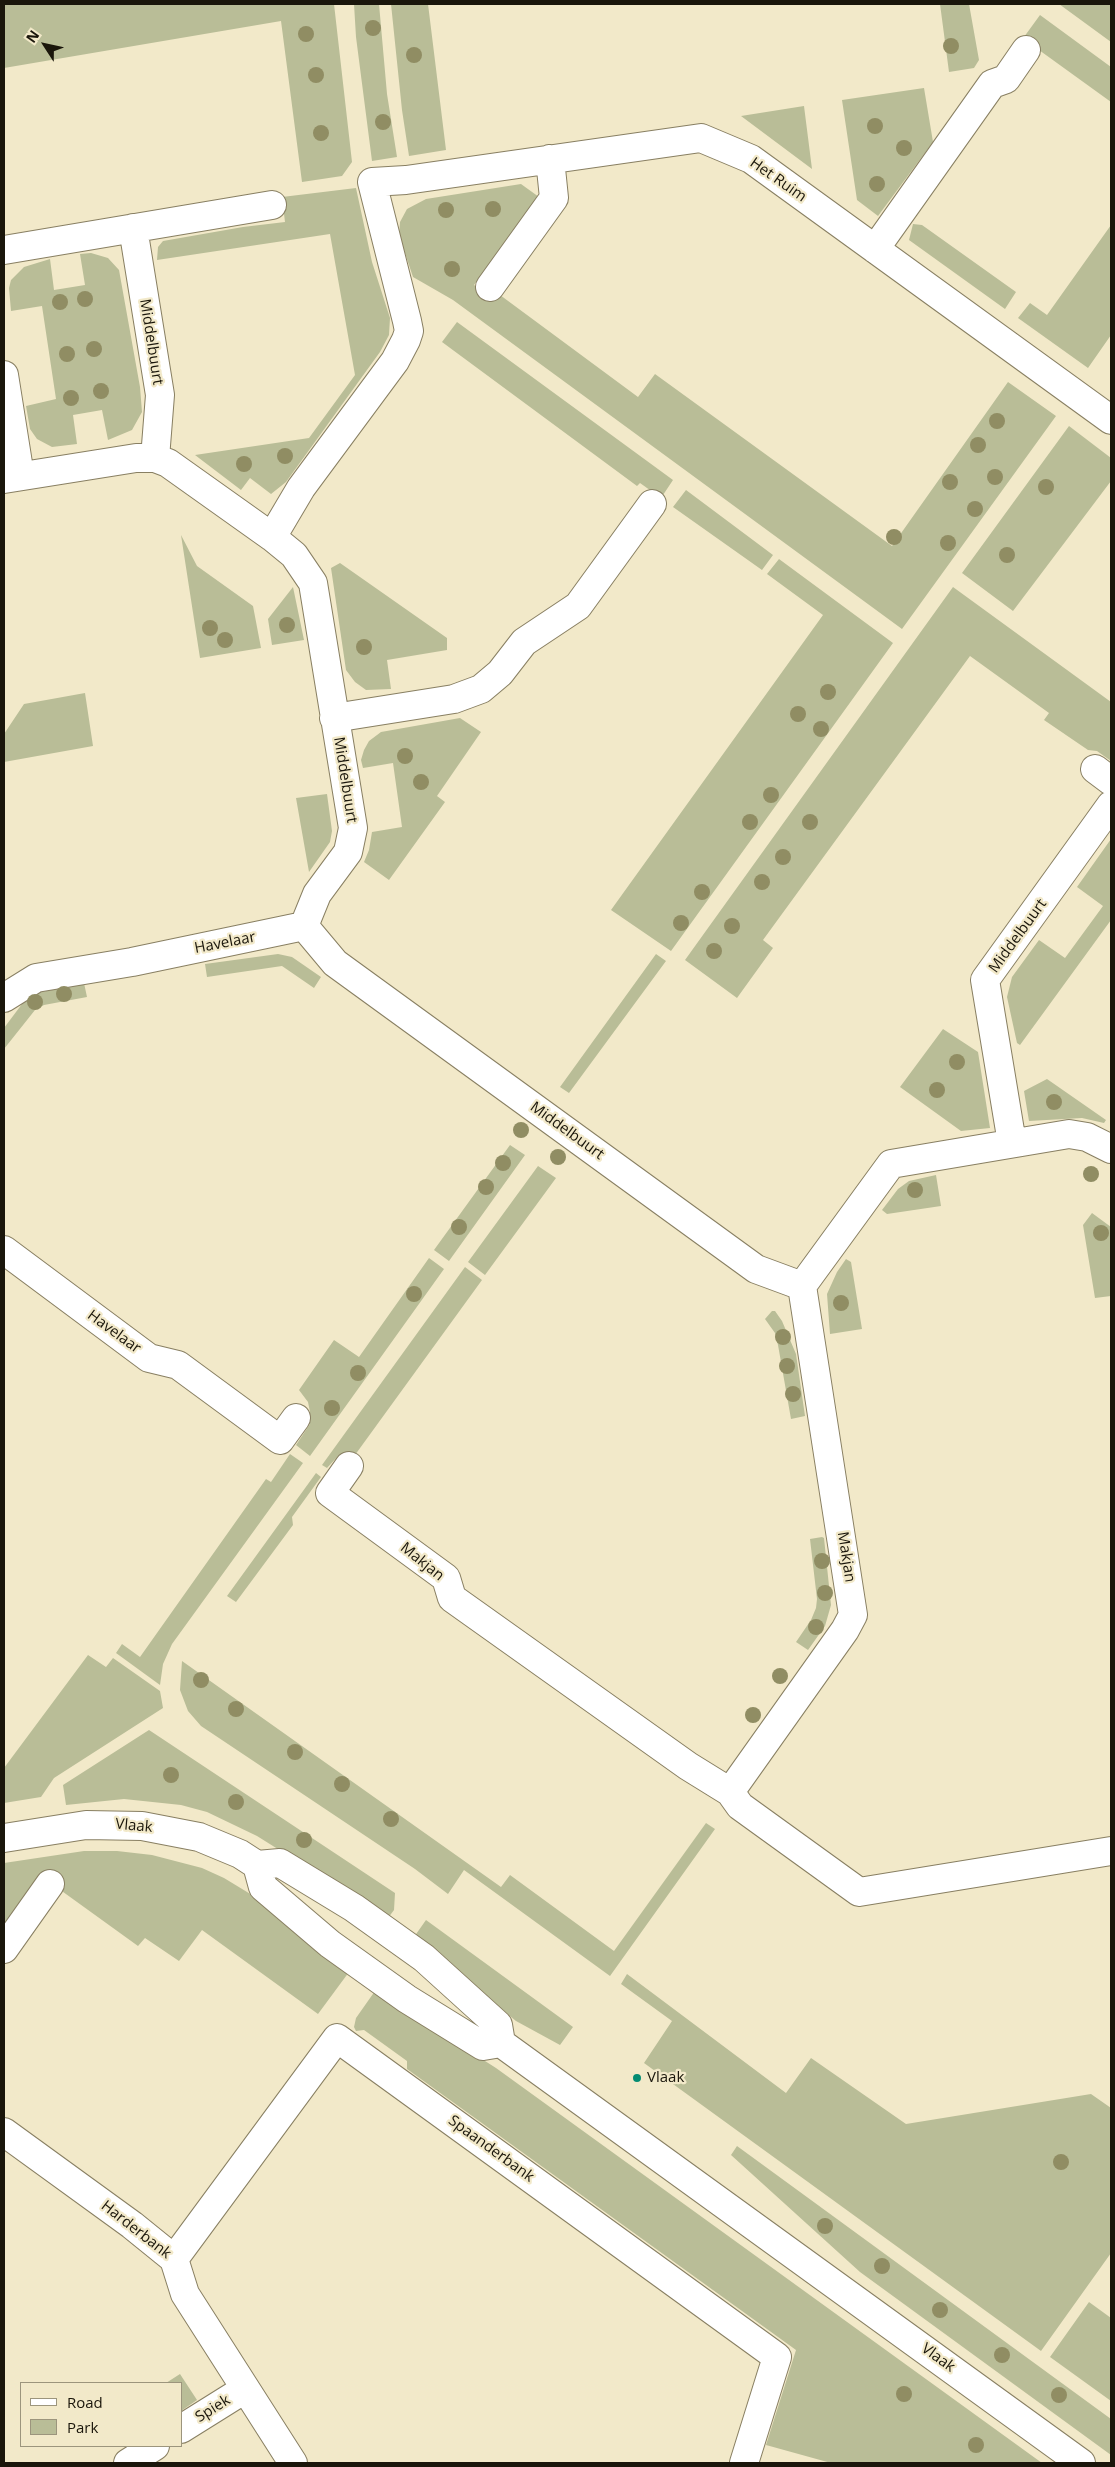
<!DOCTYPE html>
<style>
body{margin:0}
#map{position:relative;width:1115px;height:2467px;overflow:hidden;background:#f2e9c9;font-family:"Open Sans",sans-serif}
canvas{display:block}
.frame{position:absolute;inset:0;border:5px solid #1a160b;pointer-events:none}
.legend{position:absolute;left:20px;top:2382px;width:162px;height:65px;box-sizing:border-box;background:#f2e9c9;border:1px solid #9c957d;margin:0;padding:6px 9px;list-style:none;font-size:15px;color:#1a160b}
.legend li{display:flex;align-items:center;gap:10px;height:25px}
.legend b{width:25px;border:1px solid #9c957d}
.north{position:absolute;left:20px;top:20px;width:50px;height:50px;-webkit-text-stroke:4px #f2e9c9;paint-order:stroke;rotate:305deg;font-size:14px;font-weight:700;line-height:20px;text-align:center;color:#1a160b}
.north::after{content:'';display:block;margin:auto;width:18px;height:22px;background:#1a160b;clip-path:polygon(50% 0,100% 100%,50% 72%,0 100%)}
</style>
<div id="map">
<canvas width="1115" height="2467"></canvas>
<div class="frame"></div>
<ul class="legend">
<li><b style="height:6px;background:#fff"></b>Road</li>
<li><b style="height:14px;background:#b9bd97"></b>Park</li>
</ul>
<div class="north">N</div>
</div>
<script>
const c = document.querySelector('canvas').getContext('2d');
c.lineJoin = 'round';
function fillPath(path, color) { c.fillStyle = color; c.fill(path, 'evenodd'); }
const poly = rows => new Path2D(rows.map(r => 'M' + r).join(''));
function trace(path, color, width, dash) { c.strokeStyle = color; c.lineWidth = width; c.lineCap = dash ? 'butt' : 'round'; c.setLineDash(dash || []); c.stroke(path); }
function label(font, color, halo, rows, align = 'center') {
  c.font = font + ' "Open Sans",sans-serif'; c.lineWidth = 4.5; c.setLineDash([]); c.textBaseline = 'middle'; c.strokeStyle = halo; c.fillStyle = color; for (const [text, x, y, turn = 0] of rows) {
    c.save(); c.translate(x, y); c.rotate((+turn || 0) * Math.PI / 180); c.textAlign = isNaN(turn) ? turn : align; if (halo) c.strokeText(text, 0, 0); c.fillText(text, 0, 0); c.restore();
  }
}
fillPath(poly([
 [4,4,334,4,352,162,342,176,302,182,281,21,4,68],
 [354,4,379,4,387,94,397,157,372,161,356,37],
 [391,4,428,4,446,150,409,156,402,110],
 [940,4,969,4,979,60,974,68,949,72],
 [1059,4,1111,4,1111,42],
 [1040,15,1111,67,1111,102,1039,50,1024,37],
 [924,88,933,142,878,216,857,200,842,100],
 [804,106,812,169,741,116],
 [521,184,539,197,474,285,496,300,500,295,638,397,655,374,892,546,1008,382,1056,416,902,629,453,300,413,277,399,235,400,222,407,209,426,199],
 [356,188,372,262,390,318,389,335,380,352,286,482,271,494,250,478,241,490,195,455,309,438,355,375,330,234,157,260,158,247,163,241,243,227,285,222,282,197],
 [913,224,922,225,1016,292,1005,309,909,240],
 [1111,225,1111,335,1088,368,1018,318,1030,303,1047,315],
 [91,253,108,258,119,270,140,387,142,412,132,430,108,440,102,410,73,415,77,444,52,447,37,439,30,429,26,406,56,399,42,306,11,311,9,288,11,280,24,267,50,259,54,290,85,285,80,254],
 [457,322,673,480,661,498,640,483,637,486,442,342],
 [1069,426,1111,458,1111,481,1013,611,962,573],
 [686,490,773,555,762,570,673,507],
 [181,535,197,566,253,606,261,648,200,658],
 [779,559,893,643,671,951,611,910,823,615,767,574],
 [340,563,447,638,447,650,387,660,391,689,366,690,355,682,346,670,331,568],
 [293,587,304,640,272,645,268,619],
 [953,587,1111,702,1111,761,1097,751,1088,750,1044,720,1049,713,970,656,763,940,773,948,737,998,685,960],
 [85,693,93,746,4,762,4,734,24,704],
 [460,718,481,732,437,796,445,802,389,880,364,862,369,850,372,832,402,827,393,763,363,768,361,760,364,750,369,741,381,732],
 [327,794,332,831,330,842,309,872,296,798],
 [1111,839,1111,920,1020,1045,1017,1043,1007,997,1012,977,1039,940,1065,958,1103,906,1077,887],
 [278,954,292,957,321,977,314,988,282,966,207,977,205,964],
 [656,954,666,961,569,1093,560,1087],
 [84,983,87,997,44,1005,35,1010,4,1049,4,1028,25,1000,37,993],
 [943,1029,978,1052,990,1128,961,1131,900,1087],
 [1047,1079,1106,1120,1104,1123,1082,1118,1029,1121,1024,1091],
 [510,1145,525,1155,449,1261,434,1250],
 [538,1166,556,1178,485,1275,468,1262],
 [936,1175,941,1206,887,1214,882,1210,898,1189,909,1181],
 [1092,1213,1111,1227,1111,1296,1095,1298,1083,1225],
 [429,1258,444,1269,310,1456,296,1445,310,1424,310,1412,308,1402,299,1390,334,1340,359,1357],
 [846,1259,851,1262,862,1329,830,1334,827,1294,837,1272],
 [465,1267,482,1280,355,1455,338,1456,327,1468,322,1465],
 [772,1311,775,1311,782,1321,796,1354,805,1416,791,1419,778,1345,775,1333,765,1319],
 [290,1454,303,1463,172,1644,163,1664,160,1685,116,1653,122,1644,140,1657,266,1479,271,1482],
 [316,1473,321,1477,292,1517,293,1525,236,1602,227,1596],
 [822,1537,824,1538,831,1605,825,1626,808,1650,796,1642,811,1620,816,1608,817,1599,810,1539],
 [88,1655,106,1667,113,1658,160,1691,163,1708,54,1778,41,1797,4,1803,4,1768],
 [182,1661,501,1887,510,1875,614,1951,706,1823,715,1829,610,1976,464,1870,448,1894,415,1869,201,1726,188,1711,180,1690],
 [149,1730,395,1893,394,1910,388,1918,257,1836,207,1812,181,1805,124,1799,66,1805,63,1785],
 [84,1851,117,1851,152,1855,202,1868,224,1878,252,1895,349,1972,318,2014,202,1930,179,1961,145,1938,138,1946,59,1889,4,1933,4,1863],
 [426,1920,573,2027,560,2045,516,2021,414,1937],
 [627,1974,786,2093,811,2058,906,2124,1091,2094,1111,2108,1111,2253,1041,2351,644,2063,672,2021,621,1984],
 [375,1991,496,2068,1042,2463,831,2463,766,2445,796,2350,407,2069,407,2061,364,2030,356,2031,354,2027,356,2018],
 [737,2146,1111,2419,1111,2455,860,2272,731,2155],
 [1089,2302,1111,2318,1111,2401,1050,2357],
 [180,2374,197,2400,181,2411,181,2383,166,2383]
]), '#b9bd97');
const minor = poly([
 [133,228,160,395,155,458],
 [875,249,992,84,1006,79,1026,50],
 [4,250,272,205],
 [490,287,554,198,550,159],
 [4,375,20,476],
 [4,479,136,458,155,458,168,463,272,537,294,555,313,583,353,828,348,852,317,894,304,926],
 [272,537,301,488,395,361,406,340,409,331,407,321,372,182,406,180,701,138,751,159,1111,420],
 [334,718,454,699,481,689,500,673,524,642,578,606,652,504],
 [1095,769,1111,781],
 [304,926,335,963,756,1269,802,1286,891,1164,1069,1134,1087,1137,1111,1149],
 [4,998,36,978,132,962,304,926],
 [1012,1143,985,980,1111,805],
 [4,1250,149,1358,178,1365,280,1440,296,1418],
 [349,1466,330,1493,446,1578,452,1598,688,1766,730,1792,740,1806,859,1892,1111,1851],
 [730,1792,845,1630,853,1615,802,1286],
 [4,1838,86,1825,142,1826,199,1837,240,1854,257,1865,280,1863,354,1908,424,1958,498,2025,501,2043,1081,2463],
 [257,1865,263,1887,330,1944,407,1999,483,2046,501,2043],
 [4,1949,50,1884],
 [4,2132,132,2225,174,2259,185,2294,293,2463],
 [174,2259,337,2038,777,2357,744,2463],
 [181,2429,245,2389],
 [128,2463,155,2446]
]);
trace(minor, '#887f62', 30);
trace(minor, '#fff', 28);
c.fillStyle = '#908d63';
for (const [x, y] of [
 [373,28],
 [306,34],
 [951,46],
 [414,55],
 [316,75],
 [383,122],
 [875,126],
 [321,133],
 [904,148],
 [877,184],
 [493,209],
 [446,210],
 [452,269],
 [85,299],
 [60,302],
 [94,349],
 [67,354],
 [101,391],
 [71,398],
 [997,421],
 [978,445],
 [285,456],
 [244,464],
 [995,477],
 [950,482],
 [1046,487],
 [975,509],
 [894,537],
 [948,543],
 [1007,555],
 [287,625],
 [210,628],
 [225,640],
 [364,647],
 [828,692],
 [798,714],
 [821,729],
 [405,756],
 [421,782],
 [771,795],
 [750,822],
 [810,822],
 [783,857],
 [762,882],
 [702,892],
 [681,923],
 [732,926],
 [714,951],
 [64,994],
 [35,1002],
 [957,1062],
 [937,1090],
 [1054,1102],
 [521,1130],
 [558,1157],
 [503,1163],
 [1091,1174],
 [486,1187],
 [915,1190],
 [459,1227],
 [1101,1233],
 [414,1294],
 [841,1303],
 [783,1337],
 [787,1366],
 [358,1373],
 [793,1394],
 [332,1408],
 [822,1561],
 [825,1593],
 [816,1627],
 [780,1676],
 [201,1680],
 [236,1709],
 [753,1715],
 [295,1752],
 [171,1775],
 [342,1784],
 [236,1802],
 [391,1819],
 [304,1840],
 [1061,2162],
 [825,2226],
 [882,2266],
 [940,2310],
 [1002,2355],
 [904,2394],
 [1059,2395],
 [976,2445]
]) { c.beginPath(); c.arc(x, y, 8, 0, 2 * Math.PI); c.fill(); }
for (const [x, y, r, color] of [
 [637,2078,5,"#048c72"]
]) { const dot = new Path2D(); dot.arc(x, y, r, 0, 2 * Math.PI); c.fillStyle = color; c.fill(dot); trace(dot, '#f2e9c9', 2); }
label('15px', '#1a160b', '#f2e9c9', [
 ["Het Ruim",778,180,35],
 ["Middelbuurt",151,342,81],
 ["Middelbuurt",345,780,81],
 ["Middelbuurt",1018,936,-54],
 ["Havelaar",225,943,-11],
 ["Middelbuurt",567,1131,36],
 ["Havelaar",114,1332,36],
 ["Makjan",846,1557,81],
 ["Makjan",422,1562,39],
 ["Vlaak",134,1826,5],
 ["Spaanderbank",491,2149,36],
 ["Harderbank",136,2230,38],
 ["Vlaak",938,2358,36],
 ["Spiek",213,2409,-32]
]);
label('15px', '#1a160b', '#f2e9c9', [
 ["Vlaak",647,2078]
], 'left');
</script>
